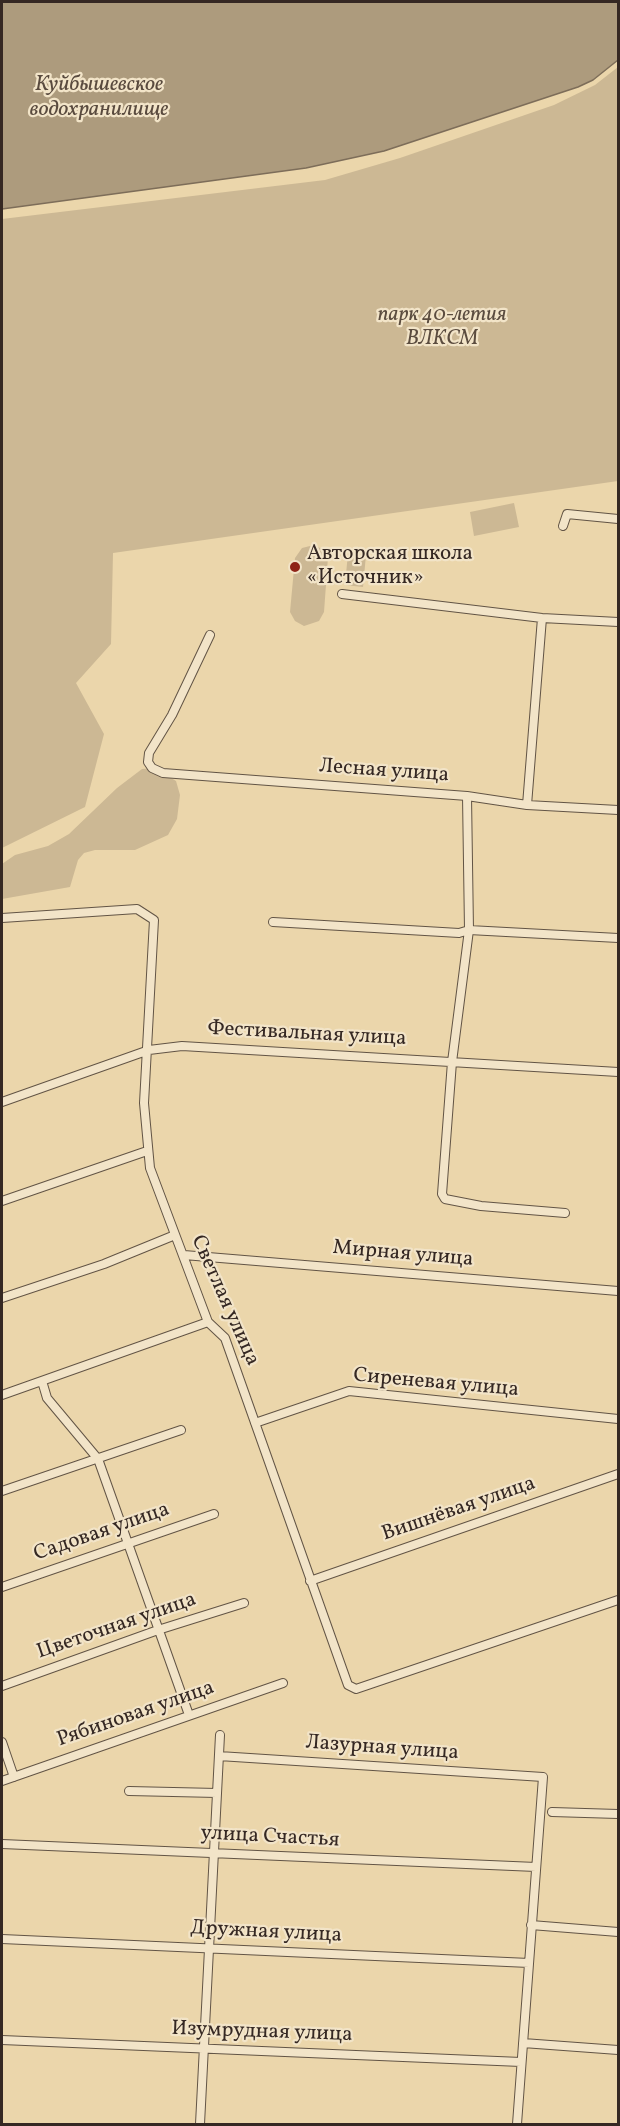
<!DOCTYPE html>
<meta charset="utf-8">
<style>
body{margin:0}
#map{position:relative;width:620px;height:2126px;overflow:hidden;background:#ebd6ab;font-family:Vollkorn,serif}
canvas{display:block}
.frame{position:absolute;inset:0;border:3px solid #352823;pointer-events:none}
</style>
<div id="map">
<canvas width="620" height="2126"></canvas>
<div class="frame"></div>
</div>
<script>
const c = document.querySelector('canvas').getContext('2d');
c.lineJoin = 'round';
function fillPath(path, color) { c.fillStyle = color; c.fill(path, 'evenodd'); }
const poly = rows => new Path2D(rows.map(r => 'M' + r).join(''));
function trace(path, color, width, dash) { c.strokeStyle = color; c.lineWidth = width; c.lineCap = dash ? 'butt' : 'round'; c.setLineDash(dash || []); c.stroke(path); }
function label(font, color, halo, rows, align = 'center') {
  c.font = font + ' Vollkorn,serif'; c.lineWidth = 4.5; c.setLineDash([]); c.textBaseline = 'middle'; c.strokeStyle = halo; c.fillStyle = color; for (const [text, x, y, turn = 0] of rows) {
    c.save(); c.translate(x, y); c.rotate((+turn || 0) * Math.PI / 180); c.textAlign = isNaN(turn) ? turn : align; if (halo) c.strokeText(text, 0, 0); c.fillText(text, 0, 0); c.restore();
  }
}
fillPath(poly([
 [618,67,618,481,113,553,111,644,76,683,104,734,85,807,2,848,2,219,325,180,400,158,554,105,595,85],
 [514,503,519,527,474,536,470,512],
 [314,545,320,548,328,557,324,612,319,621,304,626,295,621,290,612,295,558,302,548],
 [348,553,366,555,363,587,345,585],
 [155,768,176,781,180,795,177,819,168,835,135,850,95,850,84,853,78,860,70,887,2,899,2,864,15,855,48,846,69,834,117,788,142,769]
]), '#ccb894');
const water = poly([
 [2,2,618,2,618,60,593,80,578,87,384,151,306,168,2,209,2,2]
]);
fillPath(water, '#ad9b7d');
trace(water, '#7d6d59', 1.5);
const street = poly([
 [563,526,567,514,618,519],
 [342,594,542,618,618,622],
 [210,635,172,715,149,753,148,762,152,768,163,773,467,796,527,805,618,810],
 [467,796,469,930,452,1062,442,1194,445,1199,481,1206,565,1213],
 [527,805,542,618],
 [2,918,137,909,154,920,144,1103,150,1168,208,1322,225,1338,348,1685,356,1689,618,1600],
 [273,922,459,933,469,930,618,938],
 [2,1102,149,1050,182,1046,618,1072],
 [2,1201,147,1151],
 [184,1255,618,1291],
 [2,1298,104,1264,175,1235],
 [42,1381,47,1398,98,1459,189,1715],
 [2,1395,208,1322],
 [255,1423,349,1391,618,1419],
 [2,1491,181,1430],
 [310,1581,618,1474],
 [2,1587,214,1514],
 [2,1686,158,1630,244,1603],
 [2,1742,14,1777],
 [219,1756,543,1777,517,2124],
 [2,1781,283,1683],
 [129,1791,217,1793],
 [552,1812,618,1814],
 [2,1844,536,1867],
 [531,1925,618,1932],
 [2,1939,529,1963],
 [2,2040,521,2062],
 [523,2043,618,2050],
 [200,2124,220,1735]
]);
trace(street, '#625445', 10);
trace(street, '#f2e4c8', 8);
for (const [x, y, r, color] of [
 [295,567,6,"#8f2418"]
]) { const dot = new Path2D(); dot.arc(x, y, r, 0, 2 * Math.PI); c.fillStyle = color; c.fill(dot); trace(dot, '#f2e4c8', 2); }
label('italic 21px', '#5b4c3f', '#f2e4c8', [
 ["парк 40-летия",442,316],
 ["ВЛКСМ",442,340]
]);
label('21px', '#352823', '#f2e4c8', [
 ["Авторская школа",307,555],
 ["«Источник»",307,579]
], 'left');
label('21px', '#352823', '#f2e4c8', [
 ["Лесная улица",384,772,4],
 ["Фестивальная улица",307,1035,3],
 ["Мирная улица",403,1255,5],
 ["Светлая улица",224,1301,66],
 ["Сиреневая улица",436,1384,5],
 ["Вишнёвая улица",459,1510,-19],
 ["Садовая улица",102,1533,-19],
 ["Цветочная улица",117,1627,-19],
 ["Рябиновая улица",136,1715,-19],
 ["Лазурная улица",382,1749,4],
 ["улица Счастья",270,1838,3],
 ["Дружная улица",266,1933,3],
 ["Изумрудная улица",262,2033,2]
]);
label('italic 22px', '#594a3e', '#f2e4c8', [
 ["Куйбышевское",99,86],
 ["водохранилище",99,111]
]);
</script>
